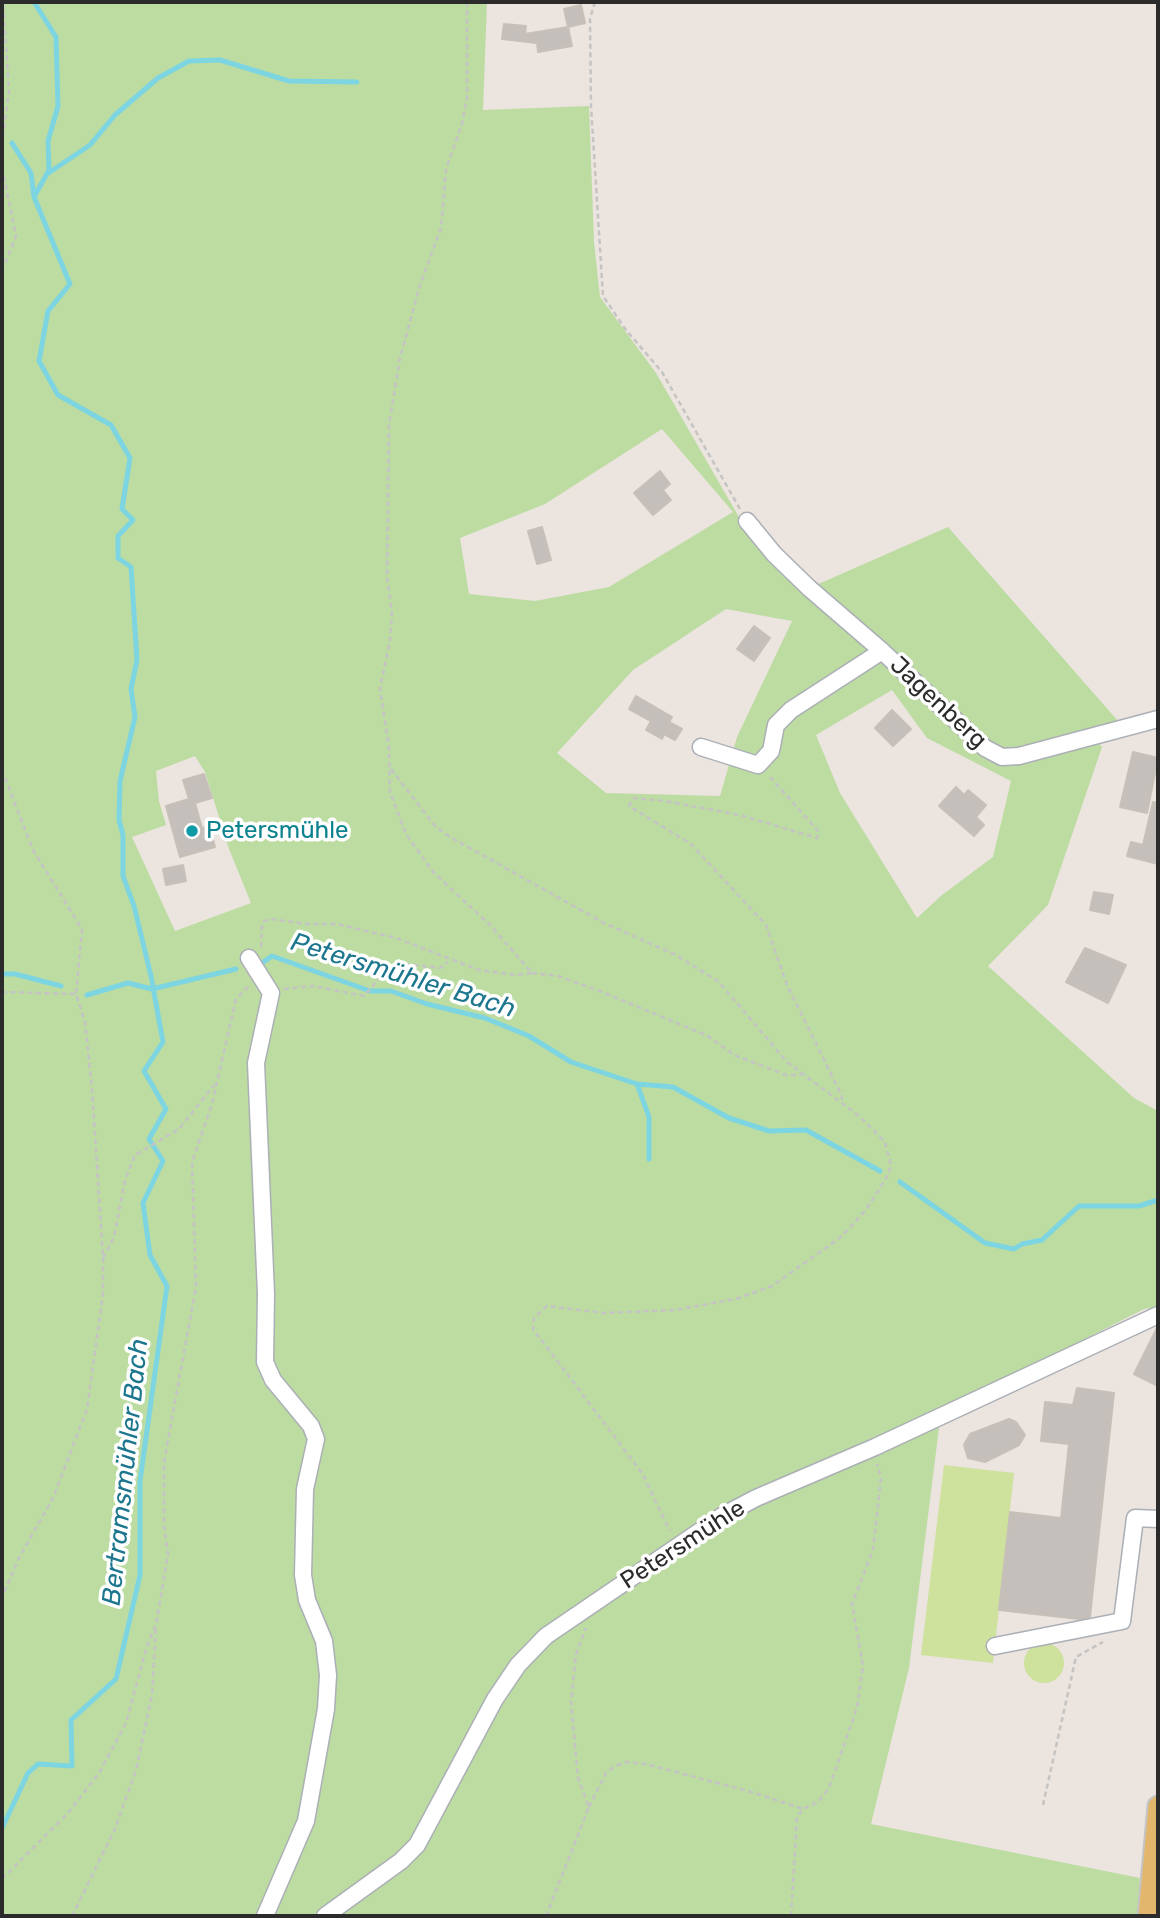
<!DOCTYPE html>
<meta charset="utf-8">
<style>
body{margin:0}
#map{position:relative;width:1160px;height:1918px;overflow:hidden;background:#ebe4df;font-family:Rubik,sans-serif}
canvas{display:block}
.frame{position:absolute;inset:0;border:4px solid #2b2b2b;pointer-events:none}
</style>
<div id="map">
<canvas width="1160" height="1918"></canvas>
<div class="frame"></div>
</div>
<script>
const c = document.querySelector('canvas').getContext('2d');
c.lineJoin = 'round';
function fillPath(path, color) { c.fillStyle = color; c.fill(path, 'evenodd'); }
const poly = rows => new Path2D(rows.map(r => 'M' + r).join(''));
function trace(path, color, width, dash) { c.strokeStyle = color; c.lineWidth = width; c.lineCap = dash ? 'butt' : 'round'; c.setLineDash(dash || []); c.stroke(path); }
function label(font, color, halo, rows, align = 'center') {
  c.font = font + ' Rubik,sans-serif'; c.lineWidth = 7; c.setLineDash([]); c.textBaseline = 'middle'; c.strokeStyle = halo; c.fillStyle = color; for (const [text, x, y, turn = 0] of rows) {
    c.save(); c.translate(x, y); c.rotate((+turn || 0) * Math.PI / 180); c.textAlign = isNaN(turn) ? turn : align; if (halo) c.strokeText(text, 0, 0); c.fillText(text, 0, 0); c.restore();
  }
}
fillPath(poly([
 [2,2,487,2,483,110,589,106,594,242,600,297,656,373,740,519,983,754,1098,742,1102,747,1048,905,988,966,1134,1098,1158,1111,1158,1307,1144,1309,941,1412,909,1668,871,1824,1140,1878,1137,1916,2,1916],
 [662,429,733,512,609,587,535,601,469,594,460,538,545,504],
 [726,609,792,621,737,737,720,796,606,793,557,753,633,670],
 [892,690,927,738,1011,781,993,857,942,895,917,918,840,793,816,735],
 [195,756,205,772,229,849,251,903,175,931,132,837,166,825,159,801,156,771],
 [948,527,1118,721,1019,756,1002,757,814,586]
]), '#bddca1');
fillPath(poly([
 [944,1465,1014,1473,993,1663,921,1655],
 '1024 1663a20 20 0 1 1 40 0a20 20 0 1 1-40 0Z'
]), '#cee29e');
trace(poly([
 [12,143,31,173,34,197],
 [47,174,90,145,115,115,158,78,189,61,220,60,289,81,357,82],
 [262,963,272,956,370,991,391,991,427,1004,485,1018,529,1036,571,1062,637,1084,673,1087,729,1118,769,1131,806,1130,880,1171],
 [2,974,15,974,61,986],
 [87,995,128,983,152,989,236,969],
 [637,1084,649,1117,649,1159],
 [900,1182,985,1243,1014,1249,1022,1244,1042,1240,1079,1206,1139,1206,1158,1200],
 [2,1828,28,1773,38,1764,72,1766,71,1720,116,1679,140,1575,140,1481,167,1286,150,1255,143,1203,163,1161,149,1139,166,1109,144,1071,163,1042,151,976,134,906,123,876,123,835,119,820,120,781,135,717,131,689,137,660,131,567,118,558,118,536,133,520,122,509,130,458,111,425,58,395,39,361,48,311,70,284,34,197,49,170,48,141,58,106,56,37,34,2]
]), '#7dd5e2', 5);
const building = poly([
 [581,5,585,23,568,27,564,9,581,5],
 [504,24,526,26,525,34,568,27,572,46,538,52,537,43,502,39,504,24],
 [660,471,670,484,663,490,671,500,653,515,634,493,660,471],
 [542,527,551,560,537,564,528,531,542,527],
 [754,626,770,638,754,661,737,649,754,626],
 [636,696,672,717,669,722,682,729,675,740,664,734,662,739,646,730,651,721,629,709,636,696],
 [892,710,911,729,893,746,875,728,892,710],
 [1133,752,1158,758,1147,813,1120,807,1133,752],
 [204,774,212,798,195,803,202,828,209,826,215,847,180,857,166,806,189,799,183,780,204,774],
 [956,787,964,795,968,790,986,805,976,817,984,825,974,836,939,806,956,787],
 [1153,802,1158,803,1158,864,1127,856,1131,842,1143,845,1153,802],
 [183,865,186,881,166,885,163,869,183,865],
 [1094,892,1113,895,1109,914,1090,910,1094,892],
 [1085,948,1126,965,1108,1003,1066,982,1085,948],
 [1158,1326,1158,1386,1134,1374,1158,1326],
 [1077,1388,1114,1393,1090,1617,1079,1619,999,1610,1010,1512,1061,1518,1069,1444,1041,1441,1045,1402,1073,1405,1077,1388],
 [1009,1419,1016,1422,1025,1435,1019,1445,985,1462,968,1458,964,1445,970,1434,1009,1419]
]);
fillPath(building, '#c4bfba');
trace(building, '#c7c0b9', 2);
const minor = poly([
 [747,521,774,554,809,588,882,651,985,748,1002,757,1019,756,1158,719],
 [701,747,758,765,771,751,776,725,791,710,882,651],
 [249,958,271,993,256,1063,266,1294,265,1362,273,1380,311,1426,316,1439,305,1489,303,1575,307,1600,324,1641,328,1675,326,1709,306,1821,265,1916],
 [995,1646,1122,1621,1135,1518,1158,1519],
 [325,1916,401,1861,417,1845,495,1699,518,1665,546,1636,722,1516,756,1498,875,1447,1158,1315]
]);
const major = poly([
 [1148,1916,1158,1806]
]);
trace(minor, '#abafb6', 19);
trace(major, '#c4c4c4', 23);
trace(poly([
 [595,2,590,19,591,106,603,296,626,330,662,372,740,509],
 [2,145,9,90,3,2],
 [2,168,16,236,2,271],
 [2,566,2,574],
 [391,769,435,826,450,837,604,923,676,955,719,982,787,1062,859,1116,885,1142,891,1165,888,1175,866,1210,841,1237,772,1286,736,1299,675,1310,604,1313,547,1306,534,1318,533,1329,642,1473,670,1531],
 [2,770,33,850,82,929,76,994,85,1022,92,1089,103,1258,103,1294,87,1409,53,1498,20,1556,2,1597],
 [770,777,818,831,817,838,740,815,665,801,634,798,629,806,691,844,766,925,787,985,842,1096,841,1103],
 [261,947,262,926,264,921,271,919,307,924,337,924,396,938,479,970,517,975,532,973,490,925,433,872,406,834,390,792,389,748,380,689,390,640,392,612,387,578,389,424,400,358,420,285,441,228,446,169,462,124,467,98,467,2],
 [532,973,558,976,602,992,708,1036,734,1055,786,1075,801,1075],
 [284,989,313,986,364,996,390,966,407,964,440,968,448,962],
 [2,992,75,994],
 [103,1258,114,1237,125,1180,135,1155,179,1129,214,1085],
 [1043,1805,1076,1657,1103,1642],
 [589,1807,606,1773,615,1766,627,1762,646,1764,755,1793,803,1809],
 [2,1879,69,1812,99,1773,126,1723,147,1646,156,1625,168,1554,164,1525,164,1462,196,1287,192,1162,212,1104,236,999,249,986],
 [72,1916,115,1829,136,1770,152,1695,156,1627],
 [546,1916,589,1807,578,1778,571,1702,576,1654,586,1628],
 [791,1916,797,1817,803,1809,818,1802,829,1788,857,1708,863,1666,852,1604,873,1550,881,1478,877,1464]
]), '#c4c4c4', 2.5, [5, 3.5]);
trace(minor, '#fff', 16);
trace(major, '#e2b76d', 19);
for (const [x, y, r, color] of [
 [192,831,7,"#0f9aa8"]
]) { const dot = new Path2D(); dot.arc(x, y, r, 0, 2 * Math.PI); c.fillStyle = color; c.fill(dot); trace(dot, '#fff', 2.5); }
label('24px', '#2b2b2b', '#fff', [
 ["Jagenberg",938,703,43],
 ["Petersmühle",683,1545,-33]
]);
label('24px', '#0d838f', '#fff', [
 ["Petersmühle",206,831]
], 'left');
label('italic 26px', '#1c768e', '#fff', [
 ["Petersmühler Bach",403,976,17],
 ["Bertramsmühler Bach",126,1472,-84]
]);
</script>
